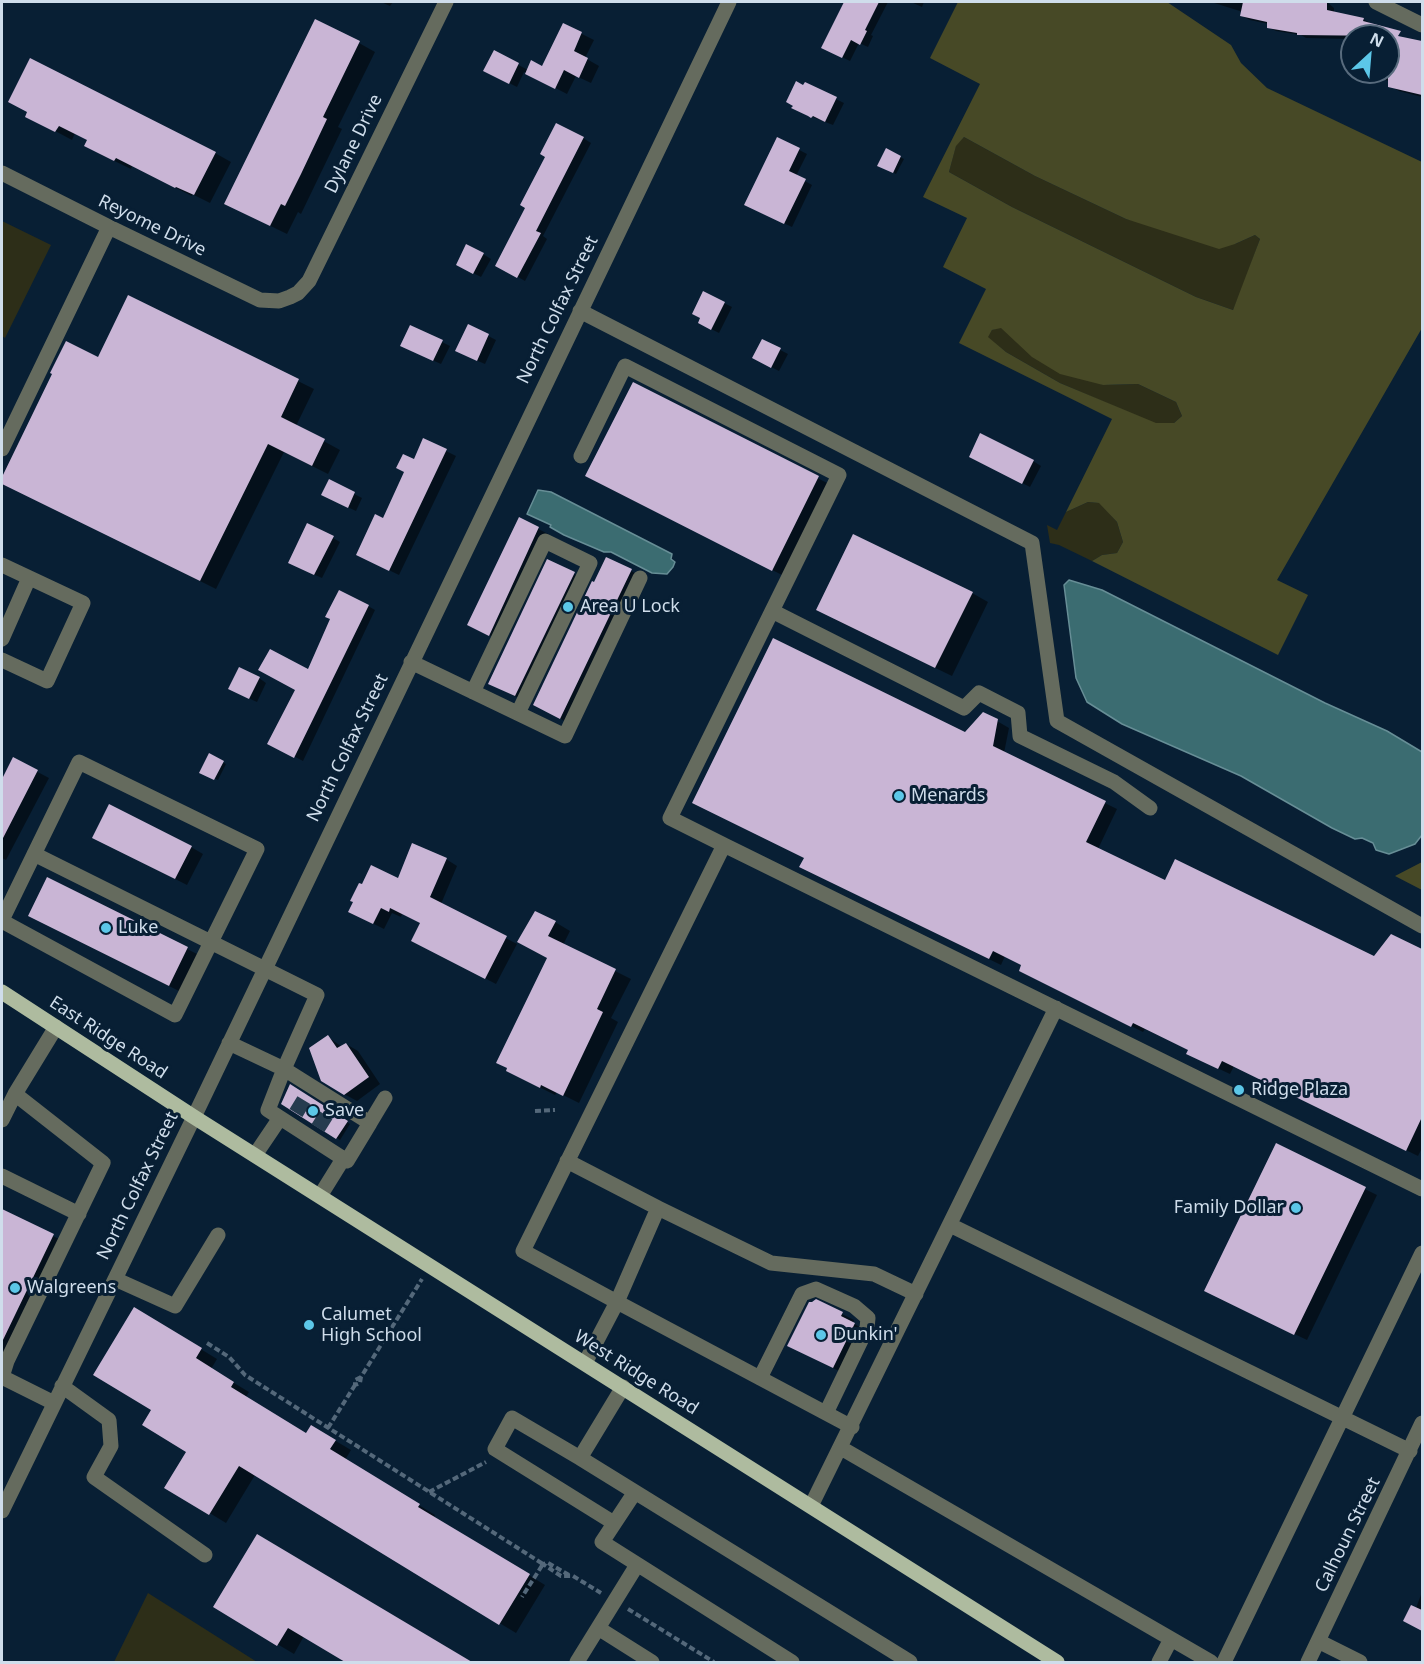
<!DOCTYPE html>
<style>
body{margin:0}
#map{position:relative;width:1424px;height:1664px;overflow:hidden;background:#081f34;font-family:"Noto Sans",sans-serif}
canvas{display:block}
.frame{position:absolute;inset:0;border:3px solid #cfddeb;pointer-events:none}
.north{position:absolute;left:1340px;top:24px;width:60px;height:60px;box-sizing:border-box;background:#081f34;border:2px solid #586b7d;border-radius:50%;rotate:26deg;font-size:16px;font-weight:700;line-height:24px;text-align:center;color:#cfddeb}
.north::after{content:'';display:block;margin:auto;width:21px;height:27px;background:#5cc7e8;clip-path:polygon(50% 0,100% 100%,50% 72%,0 100%)}
</style>
<div id="map">
<canvas width="1424" height="1664"></canvas>
<div class="frame"></div>
<div class="north">N</div>
</div>
<script>
const c = document.querySelector('canvas').getContext('2d');
c.lineJoin = 'round';
function fillPath(path, color) { c.fillStyle = color; c.fill(path, 'evenodd'); }
const poly = rows => new Path2D(rows.map(r => 'M' + r).join(''));
function trace(path, color, width, dash) { c.strokeStyle = color; c.lineWidth = width; c.lineCap = dash ? 'butt' : 'round'; c.setLineDash(dash || []); c.stroke(path); }
function label(font, color, halo, rows, align = 'center') {
  c.font = font + ' "Noto Sans",sans-serif'; c.lineWidth = 6; c.setLineDash([]); c.textBaseline = 'middle'; c.strokeStyle = halo; c.fillStyle = color; for (const [text, x, y, turn = 0] of rows) {
    c.save(); c.translate(x, y); c.rotate((+turn || 0) * Math.PI / 180); c.textAlign = isNaN(turn) ? turn : align; if (halo) c.strokeText(text, 0, 0); c.fillText(text, 0, 0); c.restore();
  }
}
fillPath(poly([
 [964,137,1035,176,1126,219,1235,244,1255,235,1260,239,1242,289,1233,310,1196,297,1012,207,949,172,956,145],
 [2,221,51,245,5,338,2,336],
 [1001,327,1015,340,1103,385,1138,384,1176,402,1182,416,1174,423,1156,424,1060,383,1006,352,987,337,992,330],
 [1088,502,1100,503,1117,522,1123,542,1117,553,1102,555,1092,561,1059,545,1050,543,1047,525,1057,530,1066,512],
 [148,1593,257,1662,114,1662]
]), '#2d2e18');
fillPath(poly([
 [958,2,1167,2,1231,45,1241,63,1267,88,1422,162,1422,328,1277,580,1308,595,1278,655,1092,561,1102,555,1117,553,1123,542,1117,522,1099,503,1088,502,1066,512,1112,419,959,343,986,289,943,267,967,218,923,197,980,84,930,58],
 [964,137,1035,176,1126,219,1219,249,1235,244,1255,235,1260,239,1233,310,1196,297,1012,207,949,172,956,146],
 [1001,328,1032,357,1060,374,1103,385,1138,384,1176,402,1182,416,1174,423,1156,423,1060,383,1006,352,988,337,992,330],
 [1422,862,1422,890,1395,876]
]), '#474926');
const water = poly([
 [538,490,551,492,672,554,671,559,675,562,673,567,667,574,652,573,611,552,604,552,564,535,550,527,551,525,527,514,538,490],
 [1069,580,1102,590,1325,703,1387,731,1422,752,1422,835,1415,844,1389,854,1376,850,1373,843,1362,838,1355,839,1332,828,1241,776,1122,724,1087,702,1076,678,1064,585,1069,580]
]);
fillPath(water, '#3b6c71');
trace(water, '#678e96', 1.5);
fillPath(poly([
 [381,2,393,2,390,6],
 [846,2,888,2,871,35,873,36,868,47,859,43,850,61,823,48],
 [911,2,924,2,922,7],
 [1211,2,1327,2,1334,8,1334,13,1363,19,1395,37,1415,41,1422,46,1422,97,1399,91,1392,87,1393,82,1374,77,1366,73,1388,72,1388,36,1352,36,1352,67,1344,62,1349,39,1306,38,1301,35,1276,31,1268,27,1269,24,1250,20,1242,16,1243,12],
 [564,25,594,40,585,58,599,66,591,83,576,76,567,94,524,72,517,87,493,75,494,52,528,70,543,68],
 [359,43,375,52,338,127,342,129,301,214,298,212,287,234,242,212],
 [805,84,844,103,833,125,810,116,803,87],
 [27,116,215,153,231,162,210,203,192,194,192,196,132,166,131,169,102,155,89,140,75,133,72,140],
 [583,138,591,143,543,236,547,239,525,281,497,265],
 [778,139,807,154,796,176,812,185,792,227,753,209],
 [886,150,904,159,896,174,879,165],
 [483,254,491,259,481,277,465,269],
 [129,297,314,389,296,426,340,450,328,474,284,452,216,589,2,482,54,373,99,359],
 [724,303,732,307,719,333,707,327],
 [469,326,496,340,485,364,464,355],
 [763,341,788,354,779,371,761,362],
 [442,342,450,346,441,364,410,350],
 [633,384,835,487,788,578,603,485],
 [424,440,456,456,399,575,368,560,383,520],
 [978,461,1033,461,1041,466,1030,487],
 [329,481,362,498,356,511,330,499],
 [519,519,550,535,501,641,481,631],
 [333,538,340,542,322,578,297,567],
 [631,571,643,577,572,725,546,711],
 [574,574,586,580,527,702,502,690],
 [972,593,988,602,952,676,834,619],
 [368,606,375,610,303,761,276,747,309,671],
 [259,678,266,683,257,702,237,693],
 [997,721,1009,728,1004,753,1117,809,1098,849,1166,882,1375,958,1392,936,1422,950,1422,1148,1418,1156,1234,1066,1230,1074,1200,1060,1189,1050,1145,1029,1143,1032,1032,977,1023,965,1005,956,1001,965,813,873,966,734],
 [209,755,226,764,218,780,201,772],
 [13,759,49,778,6,860,2,858,2,782],
 [106,844,191,847,203,854,187,885],
 [446,859,457,866,441,904,517,944,496,984,424,947,422,923,402,914,401,917,392,913,384,929,362,918,398,880],
 [48,879,203,957,185,994,45,924],
 [555,922,570,931,563,945,631,979,611,1018,618,1022,579,1103,557,1092,555,1095,523,1079,549,958,534,951],
 [328,1037,342,1047,346,1044,358,1051,380,1084,357,1101,344,1094],
 [290,1086,350,1124,340,1140,283,1103],
 [1276,1145,1377,1195,1307,1340,1217,1297],
 [2,1211,65,1242,9,1357,2,1354],
 [816,1301,854,1320,853,1323,866,1331,845,1374,789,1346],
 [150,1318,217,1359,211,1369,249,1392,246,1397,307,1434,312,1427,351,1450,345,1460,435,1515,434,1517,545,1585,516,1633,255,1475,226,1523,167,1487,188,1452,153,1410],
 [257,1536,470,1662,348,1662,304,1636,294,1654,215,1607],
 [1422,1592,1422,1630,1410,1624]
]), '#0007');
fillPath(poly([
 [844,2,879,2,865,30,867,31,860,45,851,40,842,58,821,48],
 [1243,2,1327,2,1327,10,1364,18,1363,21,1401,31,1398,36,1422,41,1422,95,1388,87,1388,36,1297,35,1297,33,1267,28,1267,22,1240,16],
 [315,19,360,41,323,117,327,119,301,174,285,206,281,204,270,226,224,204],
 [563,23,582,32,574,51,588,58,579,78,564,70,555,89,525,74,531,60,542,66],
 [494,50,519,63,509,84,483,71],
 [30,58,216,152,194,195,176,187,175,188,116,158,114,161,84,146,87,140,59,126,55,132,25,117,27,112,8,102],
 [796,81,803,85,805,82,837,97,825,122,813,116,811,118,808,116,791,108,793,106,786,102],
 [556,123,584,137,536,231,541,233,517,278,495,266,525,208,520,205,545,157,540,154],
 [777,137,800,148,789,171,806,179,784,224,744,205],
 [886,148,901,156,893,173,877,166],
 [466,244,484,253,473,274,456,265],
 [703,291,725,302,711,330,698,323,700,318,692,314],
 [128,295,299,379,281,417,325,439,312,466,268,444,200,581,2,484,2,477,52,374,50,373,66,341,98,357],
 [468,324,489,334,477,361,455,351],
 [410,325,443,340,433,361,400,346],
 [762,339,781,348,771,368,752,358],
 [633,382,819,476,772,571,585,476],
 [980,433,1034,460,1022,484,969,457],
 [423,438,447,449,389,571,356,555,375,514,383,518,404,472,396,468,403,454,414,459],
 [329,479,355,492,348,508,321,495],
 [519,517,539,527,489,636,467,625],
 [307,523,334,536,314,575,288,563],
 [853,534,973,592,935,668,816,610],
 [606,557,632,569,560,719,533,705,592,581,594,582],
 [547,559,575,572,515,696,488,684],
 [339,590,369,605,294,758,267,744,295,690,258,670,270,649,308,669,330,619,325,617],
 [773,638,965,732,983,712,998,719,993,746,1106,801,1086,842,1165,880,1175,859,1374,956,1391,934,1422,949,1422,1117,1406,1151,1222,1061,1218,1069,1186,1054,1188,1050,1133,1023,1131,1027,1019,971,1021,965,993,951,989,959,799,867,804,858,692,803],
 [239,667,260,677,249,699,228,689],
 [209,753,224,761,214,780,199,773],
 [13,757,38,770,2,840,2,779],
 [109,804,192,846,175,879,92,838],
 [412,843,447,858,430,897,507,936,485,979,411,941,420,923,390,908,389,912,381,908,373,924,348,912,353,902,350,901,359,883,362,884,371,865,398,878],
 [47,877,188,947,169,986,28,916],
 [535,911,556,921,548,936,616,969,597,1009,603,1012,563,1096,541,1085,540,1088,506,1071,507,1068,496,1063,547,958,517,942],
 [328,1035,337,1048,346,1043,369,1077,344,1095,321,1081,309,1048],
 [290,1084,348,1121,336,1139,281,1104],
 [1276,1143,1366,1187,1294,1335,1204,1291],
 [2,1209,54,1234,2,1342],
 [816,1299,843,1312,841,1316,855,1323,833,1368,787,1346,809,1302,812,1302],
 [134,1307,202,1348,196,1358,234,1382,231,1387,306,1433,311,1425,336,1440,330,1449,420,1504,418,1507,530,1574,499,1625,239,1466,209,1515,164,1488,186,1452,142,1425,151,1410,93,1375],
 [257,1534,472,1662,345,1662,288,1628,277,1646,213,1607],
 [1411,1605,1422,1610,1422,1631,1403,1621]
]), '#c9b5d5');
trace(poly([
 [296,1113,307,1095],
 [318,1128,330,1109]
]), '#263c4f', 15, [15, 8]);
trace(poly([
 [535,1111,555,1110],
 [207,1343,229,1357,245,1375,543,1564,522,1597],
 [361,1377,355,1380,355,1385,360,1383,361,1377,422,1279],
 [328,1428,355,1385],
 [429,1492,486,1462],
 [569,1575,548,1563,543,1564,561,1576,573,1576,601,1593],
 [628,1609,714,1662]
]), '#54687a', 4, [6, 3]);
trace(poly([
 [1376,2,1422,25],
 [2,173,109,227,260,300,279,301,290,297,298,293,309,281,446,2],
 [580,311,1032,543,1057,721,1422,926],
 [2,449,109,227],
 [581,456,625,366,839,475,670,818,724,845],
 [2,565,83,603,47,681,2,660],
 [772,611,964,708,979,693,1018,713,1020,736,1114,782,1150,808],
 [2,639,29,578],
 [411,662,565,736,640,578],
 [473,692,545,541,590,563,518,713],
 [34,854,317,995,284,1069,229,1043],
 [2,920,79,762,257,849,175,1015,2,921],
 [284,1069,370,1123,347,1161,268,1110,284,1069],
 [2,1120,15,1094,56,1027],
 [370,1123,385,1098],
 [255,1155,280,1118],
 [567,1161,658,1208],
 [2,1176,79,1214],
 [320,1196,343,1159],
 [950,1225,1410,1451],
 [115,1279,175,1306,218,1235],
 [585,1363,617,1302,523,1251,724,845,1422,1189],
 [2,1377,7,1361,103,1163,15,1094],
 [2,1377,54,1403],
 [760,1378,802,1294,816,1289,854,1306,868,1318,867,1328,826,1413],
 [62,1386,109,1420,111,1446,94,1477,205,1555],
 [623,1387,580,1458,910,1662],
 [852,1427,617,1302,658,1208,771,1263,874,1274,916,1294],
 [841,1448,1211,1662],
 [580,1458,512,1418,495,1449,614,1523],
 [635,1492,602,1542,792,1662],
 [811,1506,1056,1008],
 [2,1511,194,1117,729,2],
 [598,1628,652,1662],
 [1318,1641,1360,1662],
 [577,1662,637,1565],
 [1159,1662,1171,1639],
 [1224,1662,1422,1253],
 [1308,1662,1422,1423]
]), '#656b5e', 15);
trace(poly([
 [2,992,194,1117,1057,1662]
]), '#aebb9f', 15);
for (const [x, y, r, color] of [
 [568,607,6,"#5cc7e8"],
 [899,796,6,"#5cc7e8"],
 [106,928,6,"#5cc7e8"],
 [1239,1090,6,"#5cc7e8"],
 [313,1111,6,"#5cc7e8"],
 [1296,1208,6,"#5cc7e8"],
 [15,1288,6,"#5cc7e8"],
 [309,1325,6,"#5cc7e8"],
 [821,1335,6,"#5cc7e8"]
]) { const dot = new Path2D(); dot.arc(x, y, r, 0, 2 * Math.PI); c.fillStyle = color; c.fill(dot); trace(dot, '#081f34', 2); }
label('18px', '#cfddeb', '#081f34', [
 ["Dylane Drive",354,144,-64],
 ["Reyome Drive",152,226,26],
 ["North Colfax Street",558,310,-64],
 ["North Colfax Street",348,748,-64],
 ["East Ridge Road",108,1038,33],
 ["North Colfax Street",138,1186,-64],
 ["West Ridge Road",636,1373,32],
 ["Calhoun Street",1348,1535,-64]
]);
label('18px', '#cfddeb', '#081f34', [
 ["Area U Lock",580,607],
 ["Menards",911,796],
 ["Luke",118,928],
 ["Ridge Plaza",1251,1090],
 ["Save",325,1111],
 ["Family Dollar",1284,1208,"right"],
 ["Walgreens",27,1288],
 ["Calumet",321,1315],
 ["High School",321,1336],
 ["Dunkin'",833,1335]
], 'left');
</script>
